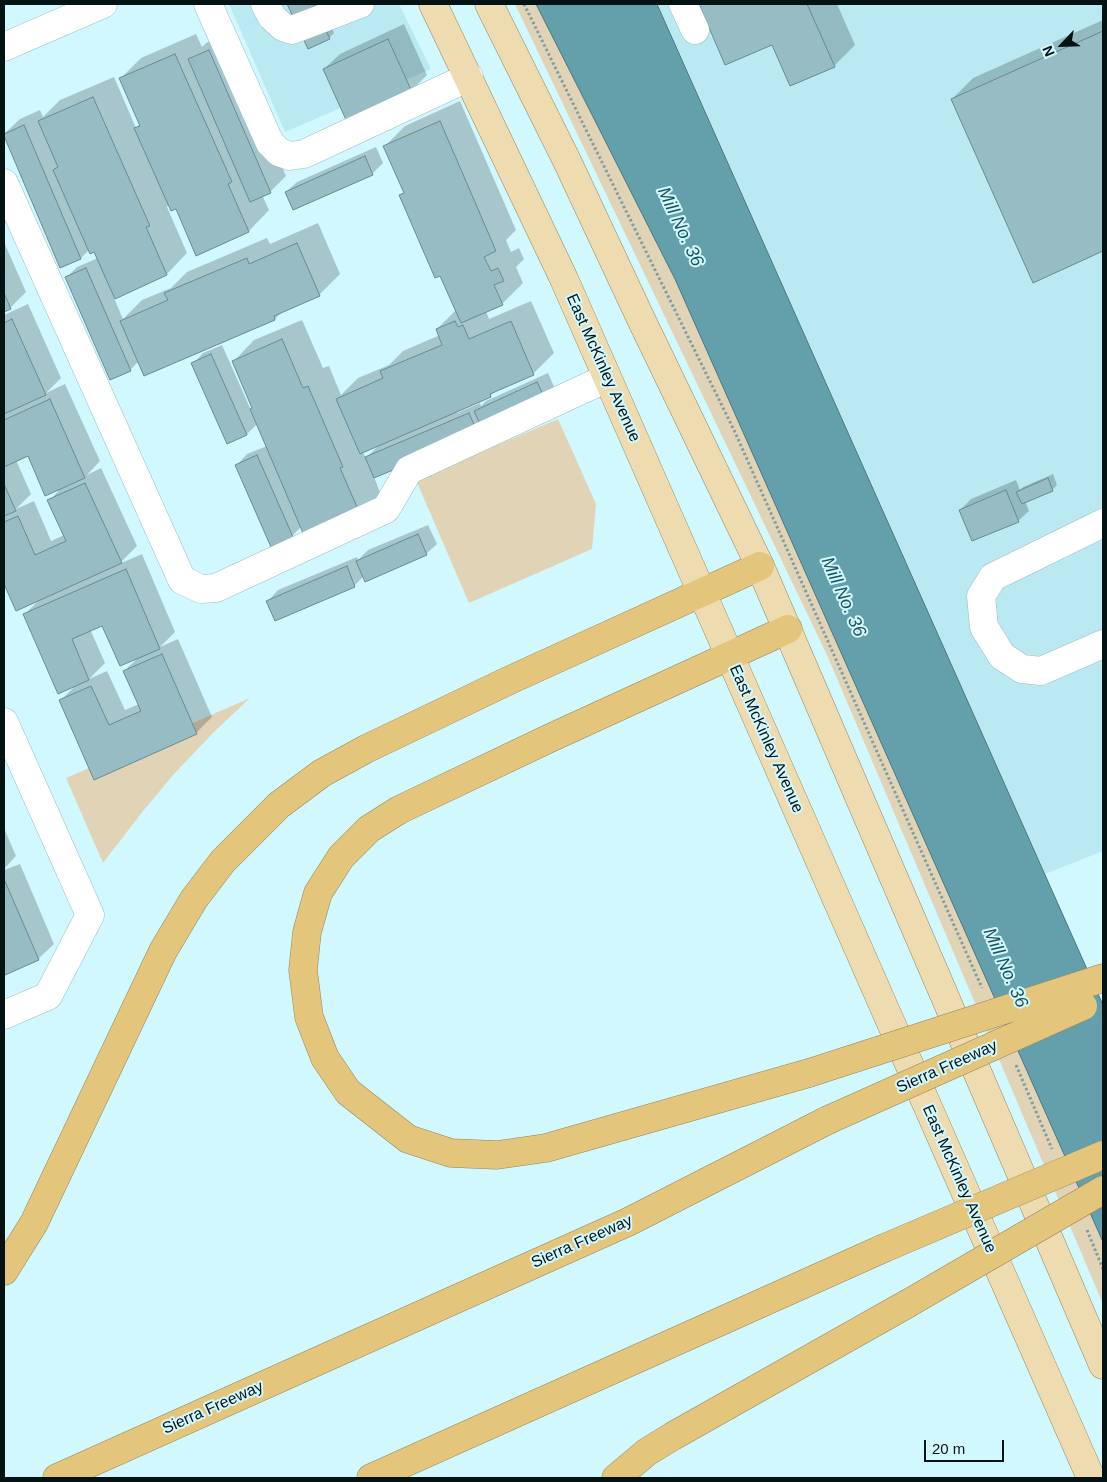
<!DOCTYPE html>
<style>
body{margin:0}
#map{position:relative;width:1107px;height:1482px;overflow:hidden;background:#d1f8ff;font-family:Arial,sans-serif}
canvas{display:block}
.frame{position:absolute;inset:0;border:5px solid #051214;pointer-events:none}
.north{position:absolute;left:1037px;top:20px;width:50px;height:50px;-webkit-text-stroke:4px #d1f8ff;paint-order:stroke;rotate:246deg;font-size:14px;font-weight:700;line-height:20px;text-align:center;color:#051214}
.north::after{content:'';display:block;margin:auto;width:18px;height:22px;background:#051214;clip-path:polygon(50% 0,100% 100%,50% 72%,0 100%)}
.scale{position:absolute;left:924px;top:1440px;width:80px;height:22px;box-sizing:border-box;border:2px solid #051214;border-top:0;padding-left:6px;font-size:15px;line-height:18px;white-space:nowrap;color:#051214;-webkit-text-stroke:4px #d1f8ff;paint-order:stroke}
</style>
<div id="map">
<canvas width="1107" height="1482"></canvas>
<div class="frame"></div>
<div class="north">N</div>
<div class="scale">20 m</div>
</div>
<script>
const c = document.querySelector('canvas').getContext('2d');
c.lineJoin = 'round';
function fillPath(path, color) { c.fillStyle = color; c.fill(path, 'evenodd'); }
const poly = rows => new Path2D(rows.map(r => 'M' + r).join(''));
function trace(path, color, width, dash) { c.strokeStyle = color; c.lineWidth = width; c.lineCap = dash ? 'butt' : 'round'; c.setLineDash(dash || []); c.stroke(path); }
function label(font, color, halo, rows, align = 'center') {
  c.font = font + ' Arial,sans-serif'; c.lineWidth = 4; c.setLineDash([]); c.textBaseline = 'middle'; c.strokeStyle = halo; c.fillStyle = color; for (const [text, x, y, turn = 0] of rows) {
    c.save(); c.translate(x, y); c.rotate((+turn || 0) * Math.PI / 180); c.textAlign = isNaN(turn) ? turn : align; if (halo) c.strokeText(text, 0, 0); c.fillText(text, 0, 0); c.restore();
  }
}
fillPath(poly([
 [229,4,399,4,431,69,285,132],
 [658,4,1103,4,1103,851,1045,874]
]), '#bae9f2');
fillPath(poly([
 [515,4,536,4,675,279,1103,1242,1103,1304,827,655],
 [558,419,596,504,592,549,469,603,416,480],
 [250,698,214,732,174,774,143,811,103,863,66,778]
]), '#e1d4b6');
const water = poly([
 [536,4,657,4,1103,1005,1103,1242,675,279,536,4]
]);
fillPath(water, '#64a0ac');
trace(water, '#48757e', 1);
fillPath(poly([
 [289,4,320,4,334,33,329,38,309,47],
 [700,4,837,4,855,45,834,66,772,43,726,63],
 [1103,20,1103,250,1034,281,952,99,973,78],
 [404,24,427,75,411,91,324,69,340,54],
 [196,34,202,47,206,43,225,35,286,176,270,192,262,195,269,210,249,231,196,254,176,208,169,204,167,207,187,253,167,274,114,298,123,319,142,300,171,288,187,272,267,238,270,244,318,223,340,274,319,295,284,310,275,319,139,361,130,370,67,277,77,267,98,258,95,251,89,250,81,258,61,267,4,134,20,119,40,110,43,117,60,100,114,77,136,128,140,124,120,79,141,58],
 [460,101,516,230,506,240,511,252,519,248,524,259,516,267,523,283,502,304,486,311,489,319,531,301,554,353,533,374,496,390,490,396,456,411,457,413,480,403,481,406,486,401,548,373,556,391,374,477,381,495,361,515,301,527,292,536,237,465,247,454,267,446,257,424,247,434,228,442,193,364,203,353,222,345,251,410,253,407,234,361,254,340,302,320,323,368,329,366,341,395,358,378,389,365,403,351,440,335,437,329,456,310,441,274,400,196,404,192,385,146,405,126],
 [381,443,366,458,362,451],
 [376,147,383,163,372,174,286,192,297,182],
 [4,242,26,292,10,308,4,311],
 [28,304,61,378,46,393,65,384,100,461,87,475,101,468,137,546,119,564,142,554,175,632,160,647,178,639,212,717,196,733,95,778,60,701,76,685,25,614,39,600,17,610,4,581,4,315],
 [28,455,62,487,49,501,64,535,51,541,34,501,16,509,31,494,16,460],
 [103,624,139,657,124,671,139,704,125,710,107,671,89,679,105,663,90,629],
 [1053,474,1057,485,1052,490,1025,501,1029,511,1018,521,960,510,971,499,1016,480,1020,490,1023,487],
 [428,525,437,544,426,554,364,576,354,586,268,601,278,590,357,557,358,560,368,550],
 [4,828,16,856,4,869],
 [20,864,54,944,38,959,6,973,4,969,4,870]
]), '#0003');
const building = poly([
 [287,4,313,4,330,39,308,49,287,4],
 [699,4,807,4,835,67,790,86,772,45,725,65,699,4],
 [1103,31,1103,251,1033,283,951,99,1103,31],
 [388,39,412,92,347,122,323,69,388,39],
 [209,50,271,193,250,202,188,59,209,50],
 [175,54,232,182,228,184,249,232,196,256,176,209,171,211,134,128,140,126,119,78,175,54],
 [93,97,150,226,146,227,167,275,115,299,94,252,90,254,53,170,58,167,38,121,93,97],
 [440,121,496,251,484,257,491,271,498,268,504,281,494,285,503,305,461,323,440,276,435,278,399,195,404,193,383,146,440,121],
 [24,125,81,259,60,268,4,136,4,134,24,125],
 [365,156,373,175,293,210,285,192,365,156],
 [297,243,320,296,274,316,275,320,144,376,120,321,168,300,164,293,247,258,249,264,297,243],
 [86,268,131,371,110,380,65,277,86,268],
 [4,293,11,309,4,312,4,293],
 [12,319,46,395,4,414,4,323,12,319],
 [455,321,458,327,463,325,469,339,511,321,534,375,490,394,491,397,360,454,336,399,383,378,380,371,442,345,436,329,455,321],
 [282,339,303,388,308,386,343,467,340,468,361,516,306,540,250,409,252,408,232,361,282,339],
 [211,354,247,435,227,444,191,363,211,354],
 [537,382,547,403,483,431,474,411,537,382],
 [50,399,85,478,45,496,28,456,4,467,4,420,50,399],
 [469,413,478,434,374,478,365,457,469,413],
 [257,455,293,537,271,547,235,465,257,455],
 [1048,478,1053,491,1022,504,1016,492,1048,478],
 [85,483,122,563,16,611,4,584,4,522,18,516,35,555,66,541,47,500,85,483],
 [4,484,16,511,4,516,4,484],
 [1006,490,1019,522,972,541,959,510,1006,490],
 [418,534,427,555,365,582,356,561,418,534],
 [347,566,355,587,275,621,266,601,347,566],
 [126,569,160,649,120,666,102,626,72,639,89,680,58,694,23,614,126,569],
 [162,654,197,734,94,780,59,700,91,686,109,725,141,711,123,671,162,654],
 [4,879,39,960,5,975,4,973,4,879]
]);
fillPath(building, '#97bcc3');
trace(building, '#678b91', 1);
const minor = poly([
 [208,4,270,143,279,152,290,156,304,154,469,77],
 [265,4,272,17,283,27,292,30,360,4],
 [683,4,695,30],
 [4,47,103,4],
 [4,183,182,580,201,589,216,588,386,509,409,470,607,378],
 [1103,523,993,577,981,596,984,627,1002,656,1022,669,1041,671,1103,644],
 [4,722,90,915,48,996,4,1015]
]);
const major = poly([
 [433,4,564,279,1091,1478],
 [489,4,567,161,641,319,760,566,1103,1365]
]);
const highway = poly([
 [788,629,548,739,399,810,369,829,341,857,318,893,307,932,303,970,309,1017,325,1058,348,1092,408,1139,451,1153,497,1155,546,1148,809,1073],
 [1075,987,1103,978],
 [4,1271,34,1223,163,951,194,899,223,861,279,805,322,773,366,749,510,680,760,566],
 [57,1478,628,1222,828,1120],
 [371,1478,882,1249],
 [616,1478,647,1452,673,1436,907,1304]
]);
trace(minor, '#98bdc4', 29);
trace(major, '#958658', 29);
trace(highway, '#958658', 29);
trace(poly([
 [524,4,734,430,982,988],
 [1016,1065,1052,1149],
 [1087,1230,1103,1269]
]), '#819ea3', 3, [2.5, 2.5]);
trace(minor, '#fff', 28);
trace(major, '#eedcb0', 28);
trace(highway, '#e3c57c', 28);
const highwayBridge = poly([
 [809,1073,1075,987],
 [828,1120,1083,1006],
 [882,1249,1103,1155],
 [907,1304,1103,1190]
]);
trace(highwayBridge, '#958658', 29, []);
trace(highwayBridge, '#e3c57c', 28);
label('16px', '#051214', '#d1f8ff', [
 ["East McKinley Avenue",603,368,66],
 ["East McKinley Avenue",766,739,66],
 ["Sierra Freeway",947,1067,-24],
 ["East McKinley Avenue",959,1179,66],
 ["Sierra Freeway",582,1242,-24],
 ["Sierra Freeway",213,1408,-24]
]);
label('italic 18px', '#1d525b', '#d1f8ff', [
 ["Mill No. 36",680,227,65],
 ["Mill No. 36",843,597,66],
 ["Mill No. 36",1005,968,66]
]);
</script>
